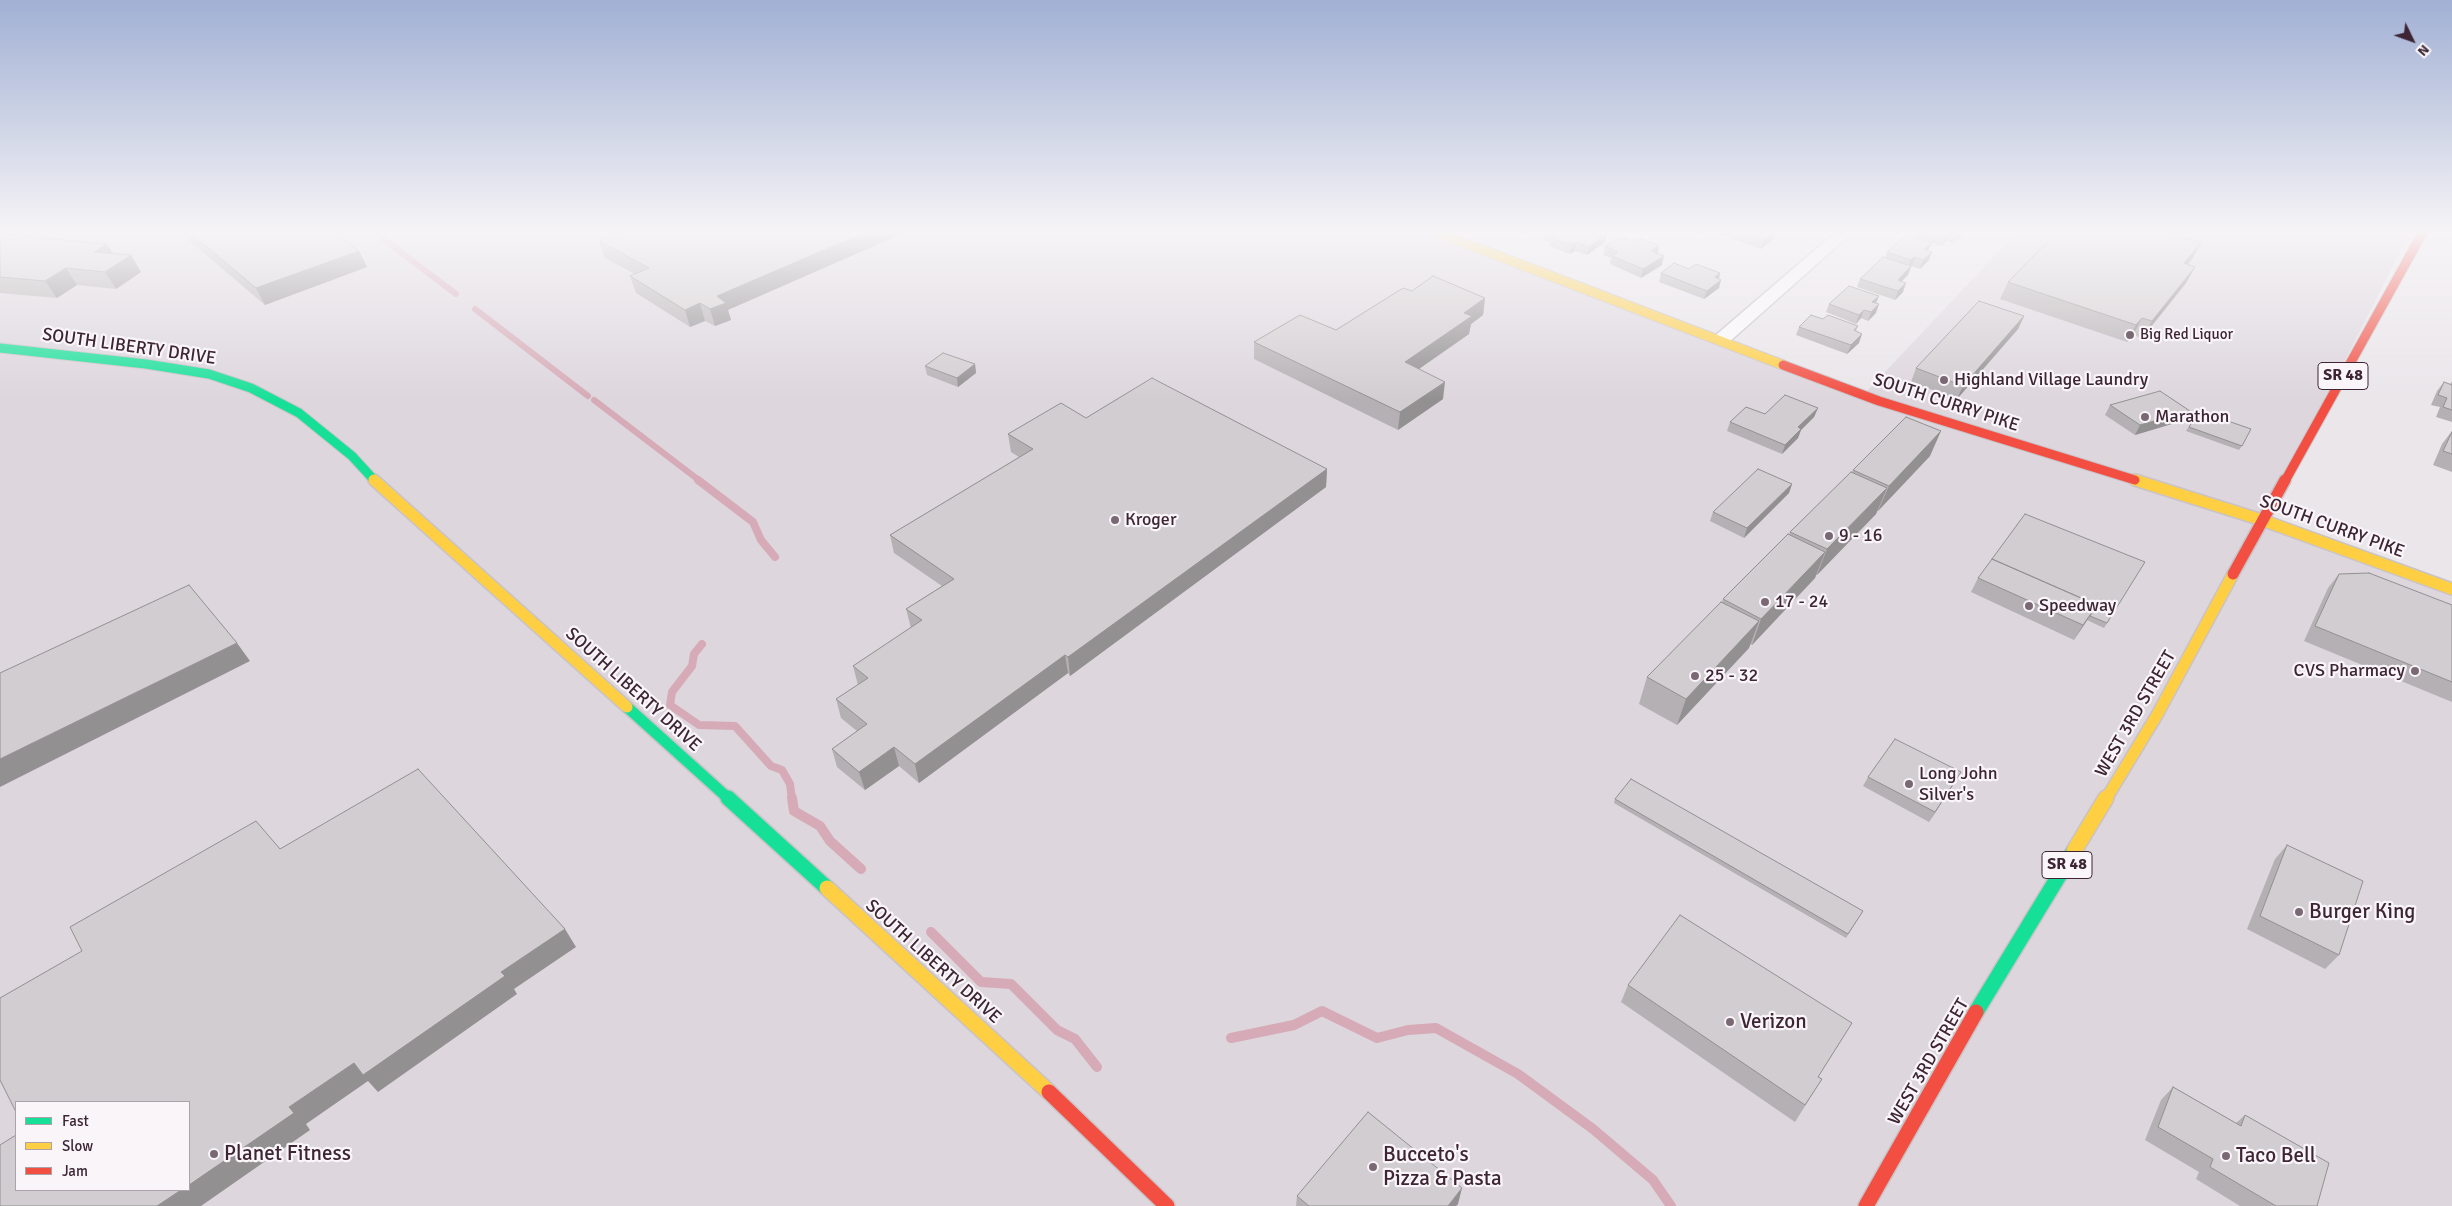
<!DOCTYPE html>
<style>
body{margin:0}
#map{position:relative;width:2452px;height:1206px;overflow:hidden;background:#eae6ea;font-family:Signika,sans-serif}
canvas{display:block}
.legend{position:absolute;left:15px;top:1101px;width:175px;height:90px;box-sizing:border-box;background:#f9f5f9;border:1px solid #aea2aa;margin:0;padding:6px 9px;list-style:none;font-size:15px;color:#3d2534}
.legend li{display:flex;align-items:center;gap:10px;height:25px}
.legend b{width:25px;border:1px solid #aea2aa}
.north{position:absolute;left:2387px;top:15px;width:50px;height:50px;-webkit-text-stroke:4px #f9f5f9;paint-order:stroke;rotate:132deg;font-size:14px;font-weight:700;line-height:20px;text-align:center;color:#3d2534}
.north::after{content:'';display:block;margin:auto;width:18px;height:22px;background:#3d2534;clip-path:polygon(50% 0,100% 100%,50% 72%,0 100%)}
</style>
<div id="map">
<canvas width="2452" height="1206"></canvas>
<ul class="legend">
<li><b style="height:6px;background:#16e098"></b>Fast</li>
<li><b style="height:6px;background:#ffcf43"></b>Slow</li>
<li><b style="height:6px;background:#f24e42"></b>Jam</li>
</ul>
<div class="north">N</div>
</div>
<script>
const c = document.querySelector('canvas').getContext('2d');
c.lineJoin = 'round';
function fillPath(path, color) { c.fillStyle = color; c.fill(path, 'evenodd'); }
const poly = rows => new Path2D(rows.map(r => 'M' + r).join(''));
function trace(path, color, width, dash) { c.strokeStyle = color; c.lineWidth = width; c.lineCap = dash ? 'butt' : 'round'; c.setLineDash(dash || []); c.stroke(path); }
function label(font, color, halo, rows, align = 'center') {
  c.font = font + ' Signika,sans-serif'; c.lineWidth = 4.5; c.setLineDash([]); c.textBaseline = 'middle'; c.strokeStyle = halo; c.fillStyle = color; for (const [text, x, y, turn = 0] of rows) {
    c.save(); c.translate(x, y); c.rotate((+turn || 0) * Math.PI / 180); c.textAlign = isNaN(turn) ? turn : align; if (halo) c.strokeText(text, 0, 0); c.fillText(text, 0, 0); c.restore();
  }
}
fillPath(poly([
 [0,232,1428,232,1867,391,2017,232,2410,232,2264,521,2452,592,2452,1206,0,1206],
 [16,1102,189,1102,189,1190,16,1190]
]), '#ddd6dd');
trace(poly([
 [374,232,456,294],
 [475,309,588,396],
 [594,400,700,481]
]), '#d6aab6', 6);
trace(poly([
 [698,480,753,522,761,540,775,557],
 [702,644,694,654,692,666,672,692,670,705,699,725,735,726,771,766,782,770,790,784,792,799]
]), '#d6aab6', 8);
trace(poly([
 [792,798,794,811,820,826,830,841,861,869],
 [931,932,981,982,1011,984,1057,1030,1075,1039,1097,1067],
 [1231,1038,1294,1025,1322,1011,1377,1038,1408,1030,1436,1028,1518,1074,1593,1129,1653,1180,1671,1206]
]), '#d6aab6', 10);
const street = poly([
 [1836,232,1853,232,1728,343,1716,343,1713,339,1716,335,1836,232]
]);
const fastFar2 = poly([
 [0,348,146,364,209,374,251,388,299,413,352,456,374,480]
]);
const fastFar1 = poly([
 [627,707,729,799]
]);
const fast = poly([
 [728,798,827,888],
 [1976,1012,2074,851]
]);
const slowFar2 = poly([
 [1436,232,1783,365],
 [2135,480,2138,481]
]);
const slowFar1 = poly([
 [374,480,627,707],
 [2135,480,2262,520,2452,589],
 [2106,799,2157,715,2233,574]
]);
const slow = poly([
 [2074,851,2106,798],
 [827,888,1049,1092]
]);
const jamFar2 = poly([
 [1783,365,1879,401,2135,480],
 [2285,481,2423,232]
]);
const jamFar1 = poly([
 [2233,574,2285,480]
]);
const jam = poly([
 [1049,1092,1167,1206],
 [1866,1206,1976,1012]
]);
trace(street, '#c6c1c5', 3);
trace(fastFar2, '#c9c3c8', 11);
trace(fastFar1, '#c9c3c8', 14);
trace(fast, '#c9c3c8', 18);
trace(slowFar2, '#c9c3c8', 11);
trace(slowFar1, '#c9c3c8', 14);
trace(slow, '#c9c3c8', 18);
trace(jamFar2, '#c9c3c8', 11);
trace(jamFar1, '#c9c3c8', 14);
trace(jam, '#c9c3c8', 18);
fillPath(street, '#fcfbfc');
trace(fastFar2, '#16e098', 9);
trace(fastFar1, '#16e098', 11);
trace(fast, '#16e098', 15);
trace(slowFar2, '#ffcf43', 9);
trace(slowFar1, '#ffcf43', 11);
trace(slow, '#ffcf43', 15);
trace(jamFar2, '#f24e42', 9);
trace(jamFar1, '#f24e42', 11);
trace(jam, '#f24e42', 15);
fillPath(poly([
 [0,232,42,232,33,237,113,254,141,272,116,289,77,285,57,298,0,293],
 [179,232,334,232,359,251,367,267,265,305],
 [1520,232,1532,232,1527,234],
 [1546,232,1607,233,1605,242,1587,255,1575,251,1570,254,1550,246,1550,242,1544,240],
 [1696,232,1708,232,1704,234],
 [1722,232,1776,232,1774,239,1761,249,1721,235],
 [1912,232,1962,232,1960,237,1954,243,1946,241,1942,246,1931,243,1928,250,1929,260,1920,269,1911,266,1908,275,1901,281,1903,292,1895,300,1857,287,1860,279,1885,258,1887,252,1916,237,1918,233],
 [599,241,728,310,731,320,715,326,705,321,690,327,636,293,630,276,635,274,605,258],
 [1634,242,1659,246,1658,253,1662,265,1641,278,1610,264,1611,258,1603,255,1605,246],
 [2201,243,2192,259,2188,264,2195,267,2186,283,2142,338,2133,335,2127,342,2000,299,2008,282],
 [1689,269,1720,273,1719,279,1719,288,1704,299,1659,282,1661,273],
 [1412,291,1485,298,1483,315,1471,324,1469,334,1419,369,1443,399,1398,430,1254,359,1254,342,1336,330],
 [1879,296,1876,303,1876,313,1868,321,1861,318,1856,324,1826,312,1829,304],
 [2024,316,2018,329,1957,399,1911,382,1916,368],
 [1823,319,1858,326,1856,331,1859,343,1847,354,1796,335,1799,327],
 [975,364,976,373,958,387,927,375,925,366],
 [2452,381,2452,422,2436,417,2440,407,2431,405,2437,391,2444,382,2450,384],
 [2110,405,2190,411,2185,420,2135,435,2105,415],
 [1818,408,1814,417,1801,430,1798,438,1782,454,1727,431,1730,422,1765,414],
 [2199,411,2242,446,2239,450,2186,431],
 [1086,418,1327,469,1326,487,1070,676,1068,673,919,783,899,766,865,790,837,767,832,749,857,731,841,718,836,699,858,685,853,666,911,628,906,609,942,586,894,553,890,535,1019,457,1011,452,1008,434],
 [2452,431,2452,472,2433,465,2442,444],
 [1930,456,1878,511,1877,511,1876,514,1817,575,1816,575,1815,578,1752,645,1750,644,1749,648,1677,725,1639,704,1647,677,1722,602,1723,599,1789,535,1790,532,1852,472,1853,470],
 [1792,484,1789,493,1744,538,1710,521,1713,512],
 [2145,562,2104,628,2087,620,2074,640,1971,592,1978,578],
 [2339,574,2452,605,2452,702,2304,641,2328,588],
 [1868,777,1955,782,1929,822,1863,786],
 [1615,799,1863,911,1846,938,1614,803],
 [2287,845,2339,955,2325,969,2247,929,2275,859],
 [1628,985,1841,1041,1818,1077,1822,1079,1795,1122,1621,1002],
 [2173,1087,2236,1123,2245,1115,2317,1206,2240,1206,2196,1179,2199,1172,2145,1140,2161,1100],
 [1297,1196,1458,1204,1456,1206,1296,1206]
]), '#b5b0b3');
fillPath(poly([
 [3,232,42,232,10,251,0,236,0,233],
 [866,232,906,232,728,310,731,320,715,326,710,309,717,296],
 [1775,232,1776,232,1774,239,1761,249,1764,240],
 [1950,232,1946,241,1942,246,1945,238],
 [1961,232,1962,232,1960,237,1954,243,1958,235],
 [1607,233,1605,242,1587,255,1589,247],
 [1576,242,1575,251,1570,254,1572,245],
 [1932,243,1928,251,1924,249],
 [2201,243,2192,259,2175,280,2184,263],
 [107,244,117,260,94,252],
 [1659,246,1657,254,1651,251],
 [359,251,367,267,265,305,256,288],
 [1932,252,1929,260,1920,269,1923,260],
 [131,255,141,272,116,289,105,272],
 [1664,256,1662,265,1641,278,1643,269],
 [1915,257,1908,275,1894,289,1898,280,1908,269,1911,260],
 [2195,267,2186,283,2142,338,2152,321],
 [66,268,77,285,57,298,45,281],
 [1720,273,1718,282,1721,280,1719,288,1704,299,1707,291,1715,277],
 [1906,283,1903,292,1895,300,1898,291],
 [1879,296,1875,305,1872,302],
 [1485,298,1483,315,1471,324,1469,334,1403,380,1405,362,1464,313],
 [700,303,705,321,690,327,685,310],
 [1879,304,1876,313,1868,321,1871,312],
 [1864,310,1861,318,1856,324,1859,315],
 [2024,316,2018,329,1957,399,1963,386],
 [2142,318,2133,335,2127,342,2136,325],
 [1862,334,1859,343,1847,354,1851,345],
 [975,364,976,373,958,387,957,378],
 [1445,382,1443,399,1398,430,1400,412],
 [1818,408,1814,417,1801,430,1798,438,1782,454,1785,445,1798,427],
 [2190,411,2185,420,2135,435,2140,425],
 [1941,431,1930,456,1878,511,1889,486],
 [1327,469,1326,487,1070,676,1068,657],
 [1792,484,1789,493,1744,538,1747,528],
 [1887,488,1876,514,1817,575,1827,549],
 [1825,552,1815,578,1752,645,1761,619],
 [2097,605,2088,619,2074,640,2083,625],
 [1759,621,1749,648,1677,725,1686,699],
 [237,643,250,661,0,787,0,759],
 [1065,655,1068,673,919,783,915,764],
 [894,747,899,766,865,790,859,772],
 [1961,772,1955,782,1929,822,1935,812],
 [565,929,576,947,514,989,517,994,378,1092,368,1081,306,1124,310,1130,201,1206,157,1206,181,1190,189,1190,189,1185,289,1107,354,1063,501,972],
 [1462,1188,1458,1204,1456,1206,1448,1206]
]), '#939092');
const building = poly([
 [189,232,334,232,359,251,256,288,189,232],
 [625,232,866,232,717,296,726,303,710,309,700,303,685,310,630,276,649,268,599,241,625,232],
 [1546,232,1603,232,1607,233,1589,247,1576,242,1572,245,1551,238,1555,235,1546,232],
 [1739,232,1775,232,1764,240,1739,232],
 [1925,232,1961,232,1958,235,1950,232,1945,238,1925,232],
 [2057,232,2165,232,2201,243,2184,263,2195,267,2152,321,2142,318,2136,325,2008,282,2057,232],
 [0,234,107,244,94,252,131,255,105,272,66,268,45,281,0,277,0,234],
 [1907,234,1932,243,1924,249,1932,252,1923,260,1915,257,1911,260,1887,252,1907,234],
 [1622,237,1634,242,1640,238,1659,246,1651,251,1664,256,1643,269,1612,256,1618,252,1605,246,1622,237],
 [1883,257,1911,266,1898,280,1906,283,1898,291,1860,279,1883,257],
 [1674,263,1689,269,1696,264,1720,273,1715,277,1721,280,1707,291,1661,273,1674,263],
 [1433,276,1485,298,1464,313,1472,316,1405,362,1445,382,1400,412,1254,342,1300,315,1336,330,1403,288,1412,291,1433,276],
 [1849,286,1879,296,1872,302,1879,304,1871,312,1864,310,1859,315,1829,304,1849,286],
 [1979,301,2024,316,1963,386,1916,368,1979,301],
 [1811,315,1823,319,1828,315,1858,326,1854,330,1862,334,1851,345,1799,327,1811,315],
 [943,353,975,364,957,378,925,366,943,353],
 [1152,378,1327,469,1068,657,1065,655,915,764,894,747,859,772,832,749,867,724,836,699,868,678,853,666,922,620,906,609,954,579,890,535,1033,449,1008,434,1061,403,1086,418,1152,378],
 [2444,382,2452,385,2452,410,2443,407,2447,398,2438,395,2444,382],
 [2160,391,2190,411,2140,425,2110,405,2160,391],
 [1785,395,1818,408,1798,427,1801,429,1785,445,1730,422,1746,407,1765,414,1785,395],
 [2199,411,2251,429,2242,446,2189,427,2199,411],
 [1906,417,1941,431,1889,486,1853,470,1906,417],
 [2452,432,2452,454,2443,451,2452,432],
 [1758,469,1792,484,1747,528,1713,512,1758,469],
 [1851,472,1887,488,1827,549,1790,532,1851,472],
 [2025,514,2145,562,2107,623,2090,616,2097,605,1992,559,2025,514],
 [1788,534,1825,552,1761,619,1723,599,1788,534],
 [1992,559,2097,605,2083,625,1978,578,1992,559],
 [2369,573,2452,605,2452,682,2315,626,2339,574,2369,573],
 [189,585,237,643,0,759,0,673,189,585],
 [1721,602,1759,621,1686,699,1647,677,1721,602],
 [1895,739,1961,772,1935,812,1868,777,1895,739],
 [418,769,565,929,501,972,505,976,363,1075,354,1063,289,1107,294,1113,189,1185,189,1102,16,1102,16,1112,0,1080,0,998,82,951,70,927,256,821,280,849,418,769],
 [1631,779,1863,911,1848,934,1615,799,1631,779],
 [2287,845,2363,881,2339,955,2260,916,2287,845],
 [1680,915,1852,1023,1818,1077,1822,1079,1805,1105,1628,985,1680,915],
 [2173,1087,2241,1126,2245,1115,2329,1163,2317,1206,2276,1206,2210,1167,2213,1159,2158,1127,2173,1087],
 [1368,1112,1462,1188,1448,1206,1309,1206,1297,1196,1368,1112],
 [16,1135,16,1190,181,1190,157,1206,0,1206,0,1145,16,1135]
]);
fillPath(building, '#d2cdd0');
trace(building, '#939092', 1);
const sky = c.createLinearGradient(0, 0, 0, 400);
sky.addColorStop(0, '#a1b0d4');
sky.addColorStop(0.58, '#f6f4f6');
sky.addColorStop(1, '#f6f4f600');
c.fillStyle = sky;
c.fillRect(0, 0, 2452, 400);
for (const [x, y, r, color] of [
 [2130,335,5,"#7a6974"],
 [1944,380,5,"#7a6974"],
 [2145,417,5,"#7a6974"],
 [1115,520,5,"#7a6974"],
 [1829,536,5,"#7a6974"],
 [1765,602,5,"#7a6974"],
 [2029,606,5,"#7a6974"],
 [2415,671,5,"#7a6974"],
 [1695,676,5,"#7a6974"],
 [1909,784,5,"#7a6974"],
 [2299,912,5,"#7a6974"],
 [1730,1022,5,"#7a6974"],
 [214,1154,5,"#7a6974"],
 [2226,1156,5,"#7a6974"],
 [1373,1167,5,"#7a6974"]
]) { const dot = new Path2D(); dot.arc(x, y, r, 0, 2 * Math.PI); c.fillStyle = color; c.fill(dot); trace(dot, '#f9f5f9', 2); }
label('15px', '#3d2534', '#f9f5f9', [
 ["Big Red Liquor",2140,335]
], 'left');
for (const [x, y, w] of [
 [2343,376,50],
 [2067,865,50]
]) { const box = new Path2D(); box.roundRect(x - w / 2, y - 13.5, w, 27, 4); c.fillStyle = '#f9f5f9'; c.fill(box); trace(box, '#3d2534', 1); }
label('bold 16px', '#3d2534', null, [
 ["SR 48",2343,376],
 ["SR 48",2067,865]
]);
label('18px', '#3d2534', '#f9f5f9', [
 ["SOUTH LIBERTY DRIVE",129,347,8],
 ["SOUTH CURRY PIKE",1946,403,18],
 ["SOUTH CURRY PIKE",2332,527,20],
 ["SOUTH LIBERTY DRIVE",633,690,42],
 ["WEST 3RD STREET",2136,714,-60],
 ["SOUTH LIBERTY DRIVE",933,962,42],
 ["WEST 3RD STREET",1929,1062,-60]
]);
label('18px', '#3d2534', '#f9f5f9', [
 ["Highland Village Laundry",1954,380],
 ["Marathon",2155,417],
 ["Kroger",1125,520],
 ["9 - 16",1839,536],
 ["17 - 24",1775,602],
 ["Speedway",2039,606],
 ["CVS Pharmacy",2405,671,"right"],
 ["25 - 32",1705,676],
 ["Long John",1919,774],
 ["Silver's",1919,795]
], 'left');
label('21px', '#3d2534', '#f9f5f9', [
 ["Burger King",2309,912],
 ["Verizon",1740,1022],
 ["Planet Fitness",224,1154],
 ["Bucceto's",1383,1155],
 ["Pizza & Pasta",1383,1179],
 ["Taco Bell",2236,1156]
], 'left');
</script>
